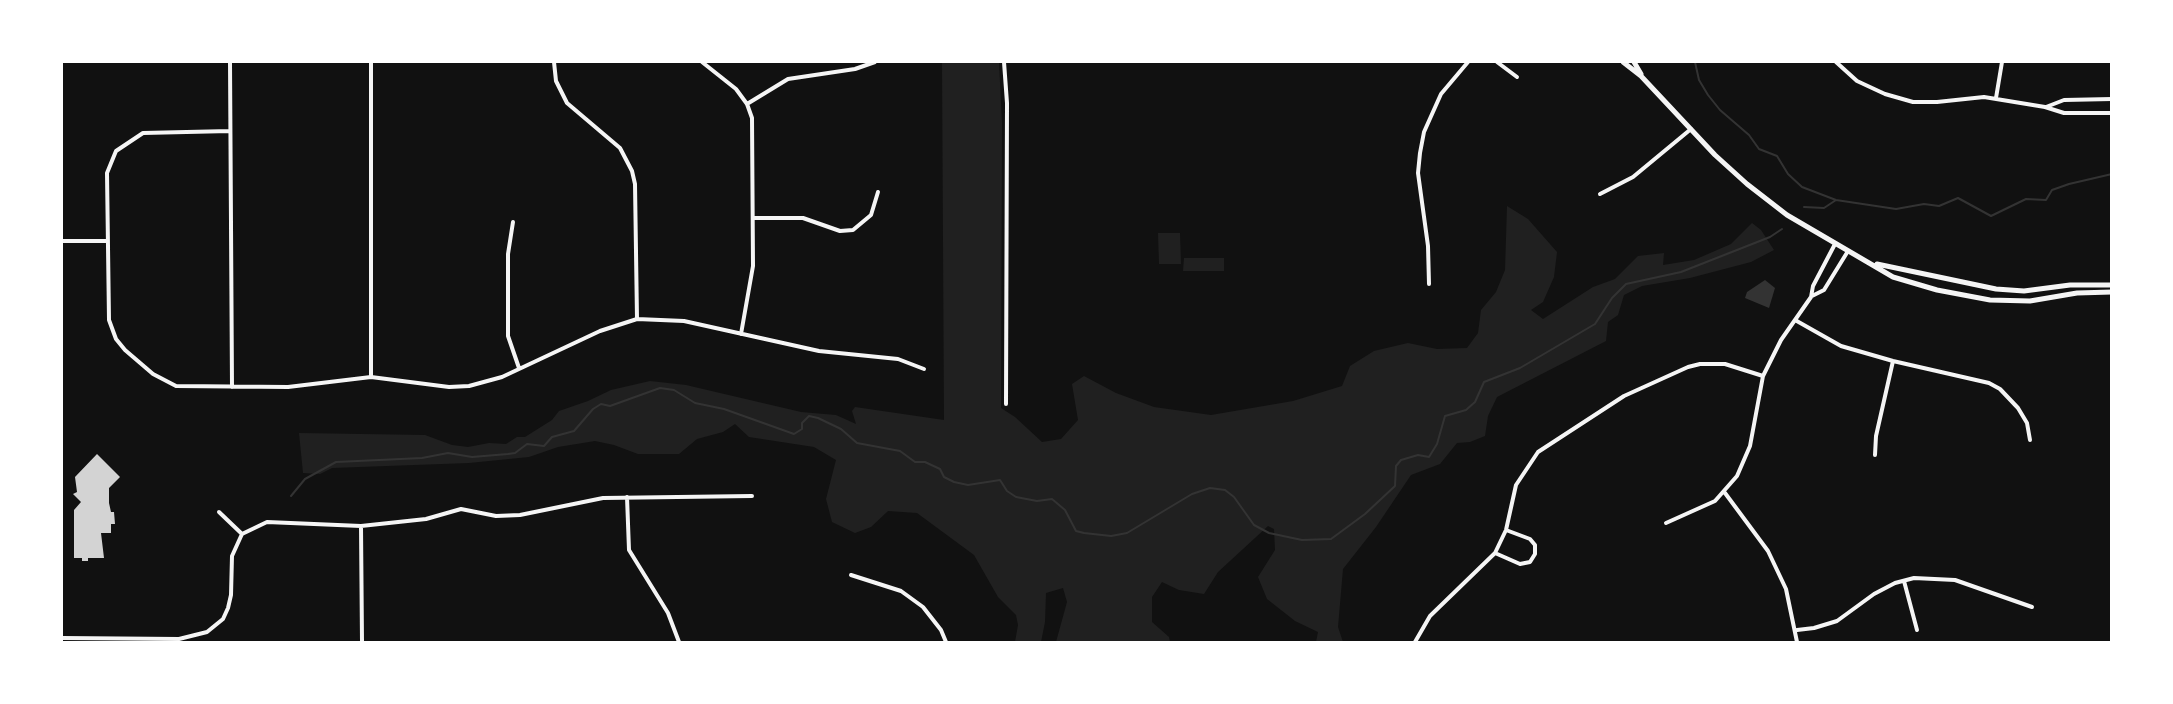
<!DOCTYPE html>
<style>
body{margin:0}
#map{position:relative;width:2173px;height:704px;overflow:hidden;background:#111;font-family:"Crimson Pro",serif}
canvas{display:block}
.frame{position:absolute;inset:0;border:63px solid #fff;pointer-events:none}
</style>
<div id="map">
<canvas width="2173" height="704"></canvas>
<div class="frame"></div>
</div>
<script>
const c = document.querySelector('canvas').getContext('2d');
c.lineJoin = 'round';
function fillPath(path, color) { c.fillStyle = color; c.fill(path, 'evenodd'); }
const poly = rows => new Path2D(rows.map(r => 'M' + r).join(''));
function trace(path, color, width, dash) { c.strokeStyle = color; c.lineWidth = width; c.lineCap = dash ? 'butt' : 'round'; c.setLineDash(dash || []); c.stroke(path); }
fillPath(poly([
 [942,62,999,62,1002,123,1001,408,1015,417,1042,442,1061,439,1078,420,1072,384,1084,376,1116,393,1154,407,1211,415,1293,401,1342,386,1350,366,1374,351,1408,343,1437,349,1467,348,1478,333,1481,310,1496,292,1505,270,1507,206,1528,219,1557,252,1554,277,1543,302,1531,310,1543,319,1593,287,1615,279,1638,256,1664,253,1663,265,1694,260,1731,244,1752,223,1761,230,1774,250,1751,262,1690,278,1642,286,1624,295,1618,315,1608,322,1606,341,1497,397,1488,416,1485,436,1470,442,1457,443,1440,464,1411,475,1376,527,1343,569,1338,627,1343,642,1316,642,1318,632,1295,621,1267,599,1258,577,1275,550,1274,529,1268,526,1218,572,1204,594,1179,590,1162,582,1152,597,1152,622,1169,637,1170,642,1056,642,1067,602,1063,588,1046,593,1045,622,1041,642,1015,642,1018,625,1016,615,998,597,974,555,917,513,888,511,871,527,855,533,832,522,826,499,836,460,814,447,749,437,735,424,723,432,697,439,679,454,638,454,614,445,595,441,558,447,529,457,469,463,332,468,320,474,303,473,299,433,425,435,452,445,468,447,489,443,506,444,517,437,525,437,552,420,559,411,588,401,611,390,650,381,686,385,801,412,836,415,856,424,852,411,855,407,944,420],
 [1158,233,1180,233,1181,264,1159,264],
 [1184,258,1224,258,1224,271,1183,271]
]), '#202020');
fillPath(poly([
 [1765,280,1775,288,1769,308,1745,298,1747,292]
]), '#333');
trace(poly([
 [1695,62,1699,80,1708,95,1720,110,1749,135,1759,149,1777,156,1788,174,1802,187,1836,200,1896,209,1924,204,1939,206,1958,198,1991,216,2026,199,2046,200,2052,190,2069,184,2112,174],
 [1804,207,1824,208,1836,200],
 [291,496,305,479,336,462,422,458,448,453,472,457,508,454,515,453,527,444,544,446,552,437,574,431,593,409,601,404,610,406,660,388,674,390,695,403,724,409,794,434,802,429,802,423,809,416,818,418,841,429,857,443,900,451,915,462,925,462,940,469,944,477,954,482,968,485,1000,480,1007,491,1016,497,1037,501,1052,499,1065,510,1076,531,1084,533,1111,536,1127,533,1192,494,1210,488,1225,490,1234,497,1254,525,1269,533,1302,540,1331,539,1365,514,1395,486,1396,466,1401,460,1418,455,1429,457,1437,444,1445,416,1466,410,1475,402,1484,382,1520,368,1595,324,1612,298,1626,284,1681,272,1770,237,1782,229]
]), '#333', 2);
fillPath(poly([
 [97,454,120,477,109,488,109,503,111,512,114,512,115,524,111,524,111,533,101,533,104,558,88,558,88,561,82,561,82,558,74,558,74,510,81,502,73,494,77,492,75,477]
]), '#d3d3d3');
trace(poly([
 [230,62,232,387],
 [554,62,556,81,567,103,620,148,632,171,635,184,637,319],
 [702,62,736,89,747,104,752,118,753,266,741,334],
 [1004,62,1007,103,1006,404],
 [1497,62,1517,77],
 [1836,62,1857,81,1885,94,1913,102,1937,102,1984,97,2045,107,2064,113,2112,113],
 [1996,98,2002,62],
 [747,104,788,79,855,69,875,62],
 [2046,107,2064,100,2112,99],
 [230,131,143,133,116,151,107,173,109,320,116,339,125,350,153,374,176,386,288,387,371,377,449,387,469,386,502,377,600,331,637,319,684,321,819,351,898,359,924,369],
 [1600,194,1633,177,1691,129],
 [754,218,803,218,840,231,853,230,871,215,878,192],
 [513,222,508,254,508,336,519,368],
 [62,241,106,241],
 [1429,284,1428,246,1418,173,1420,153,1424,132,1441,94,1468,62],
 [1812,296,1824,290,1848,251],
 [1795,320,1841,346,1893,361,1989,383,2000,389,2018,408,2027,423,2030,440],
 [371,377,371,62],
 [1875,455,1876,436,1893,361],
 [1725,493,1768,551,1786,589,1797,642],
 [627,497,629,550,668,613,679,642],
 [219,512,242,534,267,522,361,526,426,519,461,509,496,516,520,515,603,498,752,496],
 [1666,523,1715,501,1737,476,1750,446,1763,376,1781,340,1811,297,1813,286,1835,244],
 [361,526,362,642],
 [1495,553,1520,564,1530,562,1535,554,1535,545,1530,539,1506,530],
 [851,575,901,591,923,607,941,630,946,642],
 [1904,581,1917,630],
 [1797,630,1814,628,1837,621,1874,594,1895,583,1914,578,1955,580,2032,607],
 [62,638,179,639,207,632,223,619,228,608,231,595,232,556,242,534],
 [1415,642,1430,616,1495,553,1506,530,1516,485,1538,452,1624,396,1688,367,1700,364,1725,364,1763,376]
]), '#f5f5f5', 4);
trace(poly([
 [1623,62,1641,76,1715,155,1747,184,1787,215,1893,277,1937,290,1990,300,2030,301,2077,293,2112,292],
 [1634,62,1641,74],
 [1877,264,1996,289,2024,291,2070,285,2112,285]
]), '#f5f5f5', 5);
</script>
